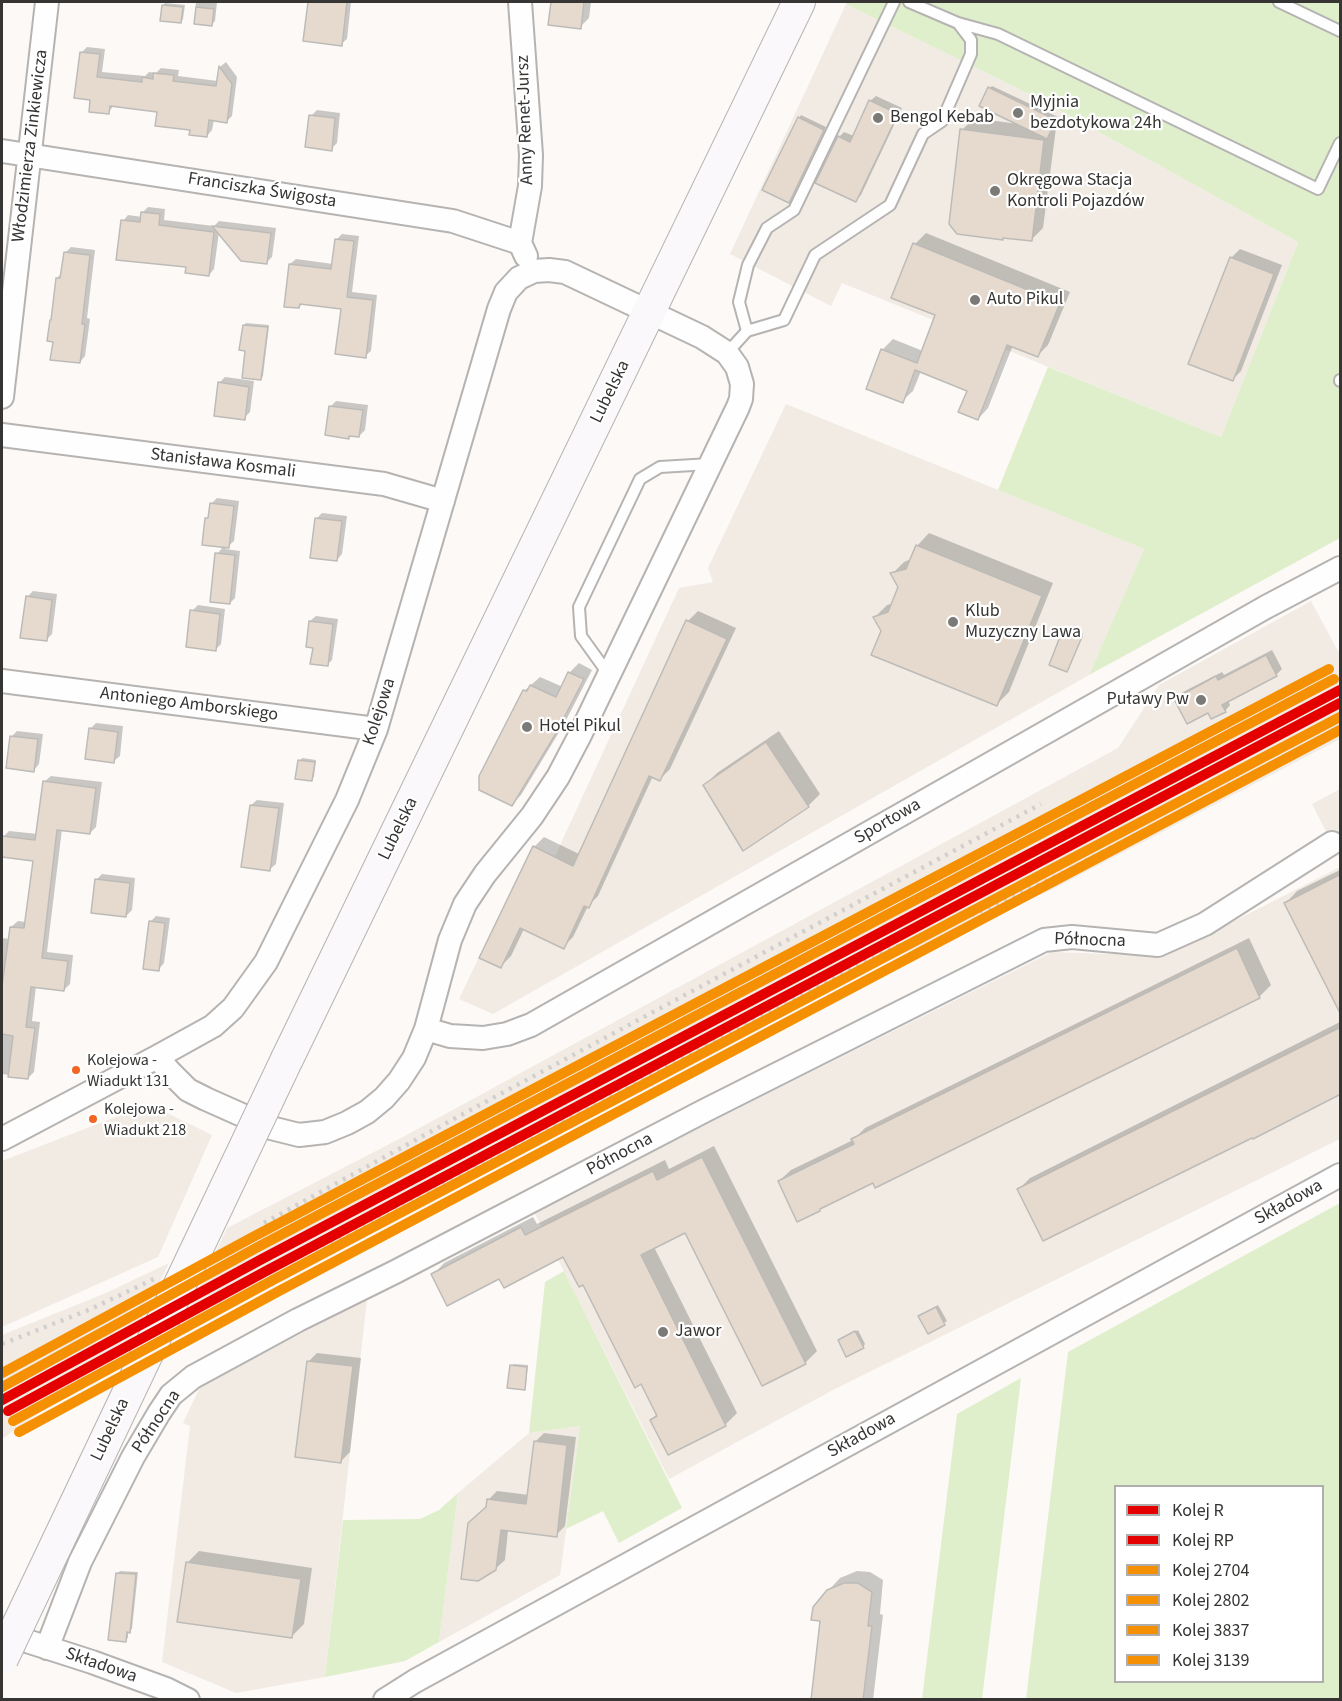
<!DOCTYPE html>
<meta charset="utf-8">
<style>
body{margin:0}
#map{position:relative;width:1342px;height:1701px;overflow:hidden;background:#fcf9f6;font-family:"Source Sans 3",sans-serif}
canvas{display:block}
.frame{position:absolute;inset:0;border:3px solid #363533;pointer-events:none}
.legend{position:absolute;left:1114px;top:1485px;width:210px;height:198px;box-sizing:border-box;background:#fff;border:2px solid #afaead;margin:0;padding:8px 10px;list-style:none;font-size:18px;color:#363533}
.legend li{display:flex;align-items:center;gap:12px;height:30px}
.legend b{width:30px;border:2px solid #afaead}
</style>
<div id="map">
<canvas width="1342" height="1701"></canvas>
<div class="frame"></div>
<ul class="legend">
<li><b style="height:8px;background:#e50000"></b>Kolej R</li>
<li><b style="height:8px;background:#e50000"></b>Kolej RP</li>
<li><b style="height:8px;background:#f59003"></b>Kolej 2704</li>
<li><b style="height:8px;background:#f59003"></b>Kolej 2802</li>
<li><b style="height:8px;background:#f59003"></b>Kolej 3837</li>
<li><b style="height:8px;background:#f59003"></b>Kolej 3139</li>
</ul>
</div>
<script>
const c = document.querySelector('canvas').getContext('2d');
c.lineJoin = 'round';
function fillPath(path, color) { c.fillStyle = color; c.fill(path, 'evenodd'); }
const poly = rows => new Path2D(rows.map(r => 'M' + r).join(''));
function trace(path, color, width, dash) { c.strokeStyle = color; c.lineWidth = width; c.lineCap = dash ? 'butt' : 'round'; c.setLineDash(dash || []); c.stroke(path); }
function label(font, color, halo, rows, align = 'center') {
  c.font = font + ' "Source Sans 3",sans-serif'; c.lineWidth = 4.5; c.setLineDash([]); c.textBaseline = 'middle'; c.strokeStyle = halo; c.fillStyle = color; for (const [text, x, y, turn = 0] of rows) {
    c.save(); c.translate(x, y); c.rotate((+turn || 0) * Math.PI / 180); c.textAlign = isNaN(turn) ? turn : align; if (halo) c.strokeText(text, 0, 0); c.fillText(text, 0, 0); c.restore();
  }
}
fillPath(poly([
 [846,4,1037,98,1298,242,1221,437,842,283,831,306,730,254],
 [786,404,1144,549,1089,675,493,1014,459,999,532,846,555,856,679,588,713,582,708,568],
 [1311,601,1340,655,1340,739,1055,888,1003,912,897,956,856,976,179,1330,227,1228,403,1137,1118,748,1159,685],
 [1340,789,1340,859,1312,804],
 [1340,867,1340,1139,833,1390,669,1479,534,1212,703,1126,1052,952,1166,956],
 [149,1104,212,1135,158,1257,2,1327,2,1161],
 [169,1263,122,1360,62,1397,2,1439,2,1335,106,1293],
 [367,1299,325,1677,236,1693,162,1662,190,1426,183,1423,200,1387],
 [580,1426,560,1575,439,1642,458,1493,529,1433]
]), '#f1ebe4');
fillPath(poly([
 [847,2,1340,2,1340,538,1089,675,1144,549,998,490,1048,367,1221,437,1298,242,1037,98,846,4],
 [1340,1203,1340,1699,1026,1699,1068,1352],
 [1322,1486,1322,1682,1116,1682,1116,1486],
 [564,1271,682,1508,619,1543,603,1511,566,1529,580,1426,529,1433,545,1282],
 [1021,1378,982,1699,922,1699,957,1414],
 [458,1493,439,1642,405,1661,325,1677,343,1520,420,1519,439,1510]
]), '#dfefcc');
fillPath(poly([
 [196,2,217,2,215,21,211,25,194,23],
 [309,2,351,2,347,39,341,44,305,40],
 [552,2,591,2,589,18,580,27,550,24],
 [165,3,185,5,183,19,181,22,163,6],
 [87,47,105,49,102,72,145,76,149,72,156,73,161,68,179,70,178,76,218,81,220,67,226,62,237,77,232,116,227,121,214,120,212,130,207,136,158,111,114,105,108,113,92,99,81,53],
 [992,86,1058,117,1053,128,1056,128,1043,228,1031,240,962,130,974,118,1018,124,990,88],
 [876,96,902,108,861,195,856,200,839,137,844,132,854,136,870,101],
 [317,110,340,113,337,143,331,149,311,116],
 [801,115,826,127,789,201,799,118],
 [148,207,165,209,164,220,214,226,219,221,276,228,272,257,266,263,219,232,214,269,209,275,188,265,123,221,128,215,142,217,143,212],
 [926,233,1070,292,1048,345,1037,356,1013,345,988,408,978,419,968,390,921,371,913,391,902,401,882,350,893,339,923,351,937,315,915,244],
 [342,234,359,236,352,292,377,295,371,351,365,356,342,308,303,303,299,307,290,264,296,259,333,264,336,240],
 [71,247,95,250,87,318,90,319,85,356,80,362,55,341,57,278,62,273,65,253],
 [1240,249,1282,265,1241,371,1232,380,1231,258],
 [246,323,269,325,263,376,261,379,246,349,244,325],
 [225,377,254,381,250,412,244,418,219,383],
 [336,401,368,405,365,430,359,436,351,435,348,437,330,407],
 [217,498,239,501,234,541,225,549,240,551,235,598,230,603,217,554,224,546,207,518,210,515,211,504],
 [322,513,347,516,342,554,337,560,316,519],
 [929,533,1053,583,1009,692,997,704,882,631,875,617,887,605,894,603,900,587,892,574,904,562,911,559,917,546],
 [33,591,57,594,52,634,47,639,27,597],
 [198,605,225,609,221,644,215,650,192,611],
 [698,611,736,628,670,769,660,779,653,776,598,896,588,906,573,937,563,947,524,929,511,956,501,966,534,847,544,837,579,854,688,621],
 [316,616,338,619,332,660,327,665,315,646,310,621],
 [1067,627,1083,634,1069,668,1067,670,1065,630],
 [1272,650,1282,669,1276,675,1228,700,1230,705,1225,711,1209,711,1176,699,1181,693,1222,672,1224,675],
 [579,663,592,670,564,724,521,795,512,804,524,691,540,677,563,687,570,672],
 [96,723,123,726,120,756,114,761,90,729],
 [17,731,43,734,39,764,34,770,11,737],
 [779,731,820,794,808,806,705,785,717,773],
 [302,758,316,760,314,777,311,779,300,761],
 [51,776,102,782,96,827,90,833,62,829,47,952,73,955,70,984,64,990,36,986,32,1021,40,1022,34,1072,28,1078,2,1074,2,938,10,939,11,927,18,921,26,922,34,860,2,856,2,847,3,837,9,831,38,834,44,782],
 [257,800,284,803,276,864,270,869,251,805],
 [1340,870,1340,1011,1286,903,1297,891],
 [102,874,135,878,132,910,126,916,97,879],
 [156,916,170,918,164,963,159,969,150,922],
 [1249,938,1271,985,1259,997,873,1181,779,1181,791,1170,853,1140,865,1128],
 [1340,1022,1340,1093,1019,1189,1030,1178],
 [714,1146,817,1351,805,1363,686,1231,654,1247,737,1413,725,1425,651,1420,657,1414,641,1382,584,1283,564,1255,500,1277,433,1275,444,1263,533,1217,537,1224,665,1160,669,1169],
 [938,1305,947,1321,929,1332,920,1316],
 [858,1330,865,1344,863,1347,842,1338],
 [317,1353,361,1358,350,1452,341,1461,308,1362],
 [514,1364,528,1365,526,1386,524,1389,511,1366],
 [544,1433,576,1437,565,1526,556,1535,508,1530,505,1560,495,1569,487,1507,488,1500,497,1491,529,1495,535,1442],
 [199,1551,312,1568,304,1624,291,1637,187,1563],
 [120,1571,138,1572,132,1629,128,1631,128,1638,125,1640,118,1573],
 [857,1571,870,1572,883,1580,880,1614,883,1615,873,1700,813,1700,828,1591,840,1578]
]), '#0003');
const building = poly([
 [308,2,347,2,342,46,303,41,308,2],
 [551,2,584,2,581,29,548,25,551,2],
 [162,5,183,7,181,23,160,21,162,5],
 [196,7,214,9,212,26,194,24,196,7],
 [80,52,100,54,97,77,142,82,142,77,153,79,153,73,174,75,173,81,216,86,219,66,232,84,227,123,209,120,207,137,189,135,190,130,155,126,157,112,110,106,109,114,89,112,90,100,74,98,80,52],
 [988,87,1056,120,1047,139,979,106,988,87],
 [869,100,898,114,856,202,815,183,838,136,850,142,869,100],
 [309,115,335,118,332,151,305,147,309,115],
 [798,117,824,130,789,203,762,190,798,117],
 [960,129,1044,140,1032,241,1003,238,1003,240,957,234,949,224,960,129],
 [141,212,160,214,159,225,214,232,209,276,185,273,186,267,116,260,121,220,140,222,141,212],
 [212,226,271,233,267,264,241,261,212,226],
 [335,239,354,241,347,297,373,300,366,358,335,354,341,309,300,304,299,308,284,307,289,264,331,269,335,239],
 [913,243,1060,303,1038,357,1007,345,978,420,958,412,967,391,915,370,903,403,866,389,881,349,917,363,935,315,891,298,913,243],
 [64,252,90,255,82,324,85,324,80,363,50,360,53,342,47,341,50,320,51,320,56,278,60,278,64,252],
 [1230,257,1274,274,1233,381,1188,364,1230,257],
 [243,325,268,327,261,380,242,378,245,351,239,350,243,325],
 [218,382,249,387,245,420,214,416,218,382],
 [329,406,363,410,359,437,349,436,349,439,325,435,329,406],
 [210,503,234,506,229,548,202,545,205,518,208,518,210,503],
 [315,518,342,521,337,561,310,558,315,518],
 [916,545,1042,596,997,706,871,655,881,631,873,617,888,612,898,587,890,573,906,569,916,545],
 [215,553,235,555,230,604,210,602,215,553],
 [26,596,52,600,47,641,20,638,26,596],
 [190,610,220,614,216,651,186,647,190,610],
 [686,620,727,639,660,781,649,776,589,908,584,906,564,949,520,928,501,968,479,958,533,846,573,866,686,620],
 [309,621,333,624,328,666,310,664,313,648,306,647,309,621],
 [1063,629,1082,637,1067,672,1049,665,1063,629],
 [1266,655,1277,676,1222,705,1226,712,1211,719,1208,713,1187,724,1174,699,1216,676,1218,680,1266,655],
 [568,672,584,679,555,735,512,806,479,790,479,776,523,690,527,691,530,685,556,697,568,672],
 [89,728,118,732,114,763,85,759,89,728],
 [10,736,38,739,34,772,6,768,10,736],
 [766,742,809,807,743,851,703,785,766,742],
 [298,760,315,762,312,781,295,779,298,760],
 [43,781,96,788,90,834,57,830,42,958,68,961,64,991,31,987,26,1027,35,1028,28,1079,8,1077,13,1036,2,1034,2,986,10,927,24,928,33,861,2,857,2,836,35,840,43,781],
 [250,805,279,808,270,871,241,867,250,805],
 [1341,874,1341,1015,1284,903,1341,874],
 [95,879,130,883,126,917,91,913,95,879],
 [149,921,165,923,159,971,143,969,149,921],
 [1237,948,1260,998,875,1188,873,1183,820,1209,820,1211,797,1222,778,1181,854,1144,851,1139,1237,948],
 [1341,1027,1341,1094,1253,1139,1252,1138,1043,1241,1017,1189,1341,1027],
 [702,1157,806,1364,762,1386,685,1233,641,1255,726,1426,668,1455,650,1420,657,1416,641,1384,635,1388,583,1285,579,1287,563,1257,504,1288,499,1279,447,1306,431,1274,521,1227,525,1235,653,1171,657,1180,702,1157],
 [936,1307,945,1325,928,1334,918,1316,936,1307],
 [855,1331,864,1348,846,1357,838,1340,855,1331],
 [307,1361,353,1366,341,1463,295,1457,307,1361],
 [510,1365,527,1367,525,1390,507,1388,510,1365],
 [534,1441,567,1445,557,1537,501,1530,496,1570,478,1581,461,1579,468,1523,486,1507,487,1499,526,1504,534,1441],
 [186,1562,301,1579,292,1638,177,1622,186,1562],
 [116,1573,136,1574,130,1633,127,1632,126,1642,108,1640,116,1573],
 [844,1583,858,1583,872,1592,868,1626,872,1626,863,1700,811,1700,820,1621,811,1620,813,1607,827,1590,844,1583]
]);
fillPath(building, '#e6dace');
trace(building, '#bdbbb8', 1.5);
const service = poly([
 [909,2,958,23,998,34,1318,189,1340,143],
 [1279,2,1340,31],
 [747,331,784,320,815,255,890,205,923,134,942,121,971,54,971,40,958,23],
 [727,353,747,331,739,302,748,265,767,228,794,210,894,2],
 [1340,380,1340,381],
 [609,675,581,636,579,607,640,479,660,467,710,464]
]);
const minor = poly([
 [520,2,531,155,530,186,520,243,526,256],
 [2,151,453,221,520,243],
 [2,397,47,2],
 [2,435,384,484,443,501],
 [2,681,376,729],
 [426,1029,450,1036,483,1038,507,1034,531,1025,1266,607,1340,568],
 [2,1139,157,1057,213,1026,233,1008,266,962,347,800,376,729,499,309,506,292,519,278,534,271,549,270,565,272,702,337,727,353,737,367,742,384,741,399,738,407,579,737,558,777,532,816,485,874,465,904,450,940,426,1029,414,1058,399,1081,384,1098,367,1112,347,1123,325,1132,299,1135,271,1128,206,1099,188,1090,169,1071,157,1057],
 [2,1633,92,1662,166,1689,188,1700],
 [47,1648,80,1562,133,1457,159,1413,171,1395,193,1377,298,1320,395,1272,704,1111,1044,940,1072,937,1158,945,1205,924,1332,843],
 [385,1700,415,1681,1340,1175]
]);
const secondary = poly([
 [287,1059,799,2]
]);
trace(service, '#b6b4b2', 14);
trace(minor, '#b6b4b2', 26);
trace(secondary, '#b6b4b2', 34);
trace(service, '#fffefe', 10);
trace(minor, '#fffefe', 22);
trace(secondary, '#faf8fa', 32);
trace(poly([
 [264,1223,463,1114,1041,804],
 [314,1250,865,960,1000,903,1059,875,1340,727],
 [2,1344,91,1309,158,1277]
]), '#d1d0cf', 4.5, [3, 6]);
const secondaryBridge = poly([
 [2,1659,287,1059]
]);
trace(secondaryBridge, '#b6b4b2', 34, []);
trace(secondaryBridge, '#faf8fa', 32);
trace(poly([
 [2,1400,262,1259,1340,690]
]), '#e50000', 10);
trace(poly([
 [8,1411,268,1270,1340,703]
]), '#e50000', 10);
trace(poly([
 [2,1387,256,1248,1334,679]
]), '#f59003', 10);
trace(poly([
 [13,1421,273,1280,1340,717]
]), '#f59003', 10);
trace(poly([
 [2,1373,251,1238,1329,669]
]), '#f59003', 10);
trace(poly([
 [19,1432,279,1291,1340,730]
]), '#f59003', 10);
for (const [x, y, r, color] of [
 [1018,113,6,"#7b7a77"],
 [878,118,6,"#7b7a77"],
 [995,191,6,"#7b7a77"],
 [975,300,6,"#7b7a77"],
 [953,622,6,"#7b7a77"],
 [1201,700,6,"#7b7a77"],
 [527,727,6,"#7b7a77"],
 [76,1070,5,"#f26522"],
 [93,1119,5,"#f26522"],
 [663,1332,6,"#7b7a77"]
]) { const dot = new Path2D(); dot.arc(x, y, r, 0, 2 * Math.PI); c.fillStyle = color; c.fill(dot); trace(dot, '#fff', 2); }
label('16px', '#363533', '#fff', [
 ["Kolejowa -",87,1061],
 ["Wiadukt 131",87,1082],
 ["Kolejowa -",104,1110],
 ["Wiadukt 218",104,1131]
], 'left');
label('18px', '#363533', '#fff', [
 ["Myjnia",1030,103],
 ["bezdotykowa 24h",1030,124],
 ["Bengol Kebab",890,118],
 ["Okręgowa Stacja",1007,181],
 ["Kontroli Pojazdów",1007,202],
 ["Auto Pikul",987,300],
 ["Klub",965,612],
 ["Muzyczny Lawa",965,633],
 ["Puławy Pw",1189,700,"right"],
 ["Hotel Pikul",539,727],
 ["Jawor",675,1332]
], 'left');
label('18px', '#363533', '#fff', [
 ["Anny Renet-Jursz",526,120,-92],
 ["Włodzimierza Zinkiewicza",31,146,-83],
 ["Franciszka Świgosta",262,191,9],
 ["Lubelska",611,392,-64],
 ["Stanisława Kosmali",223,464,7],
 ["Antoniego Amborskiego",189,705,7],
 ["Kolejowa",380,712,-72],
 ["Sportowa",888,822,-30],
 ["Lubelska",399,829,-64],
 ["Północna",1090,941,2],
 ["Północna",620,1155,-28],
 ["Składowa",1289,1203,-29],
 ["Północna",157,1422,-56],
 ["Lubelska",111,1430,-65],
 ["Składowa",862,1436,-29],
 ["Składowa",101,1666,19]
]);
</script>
